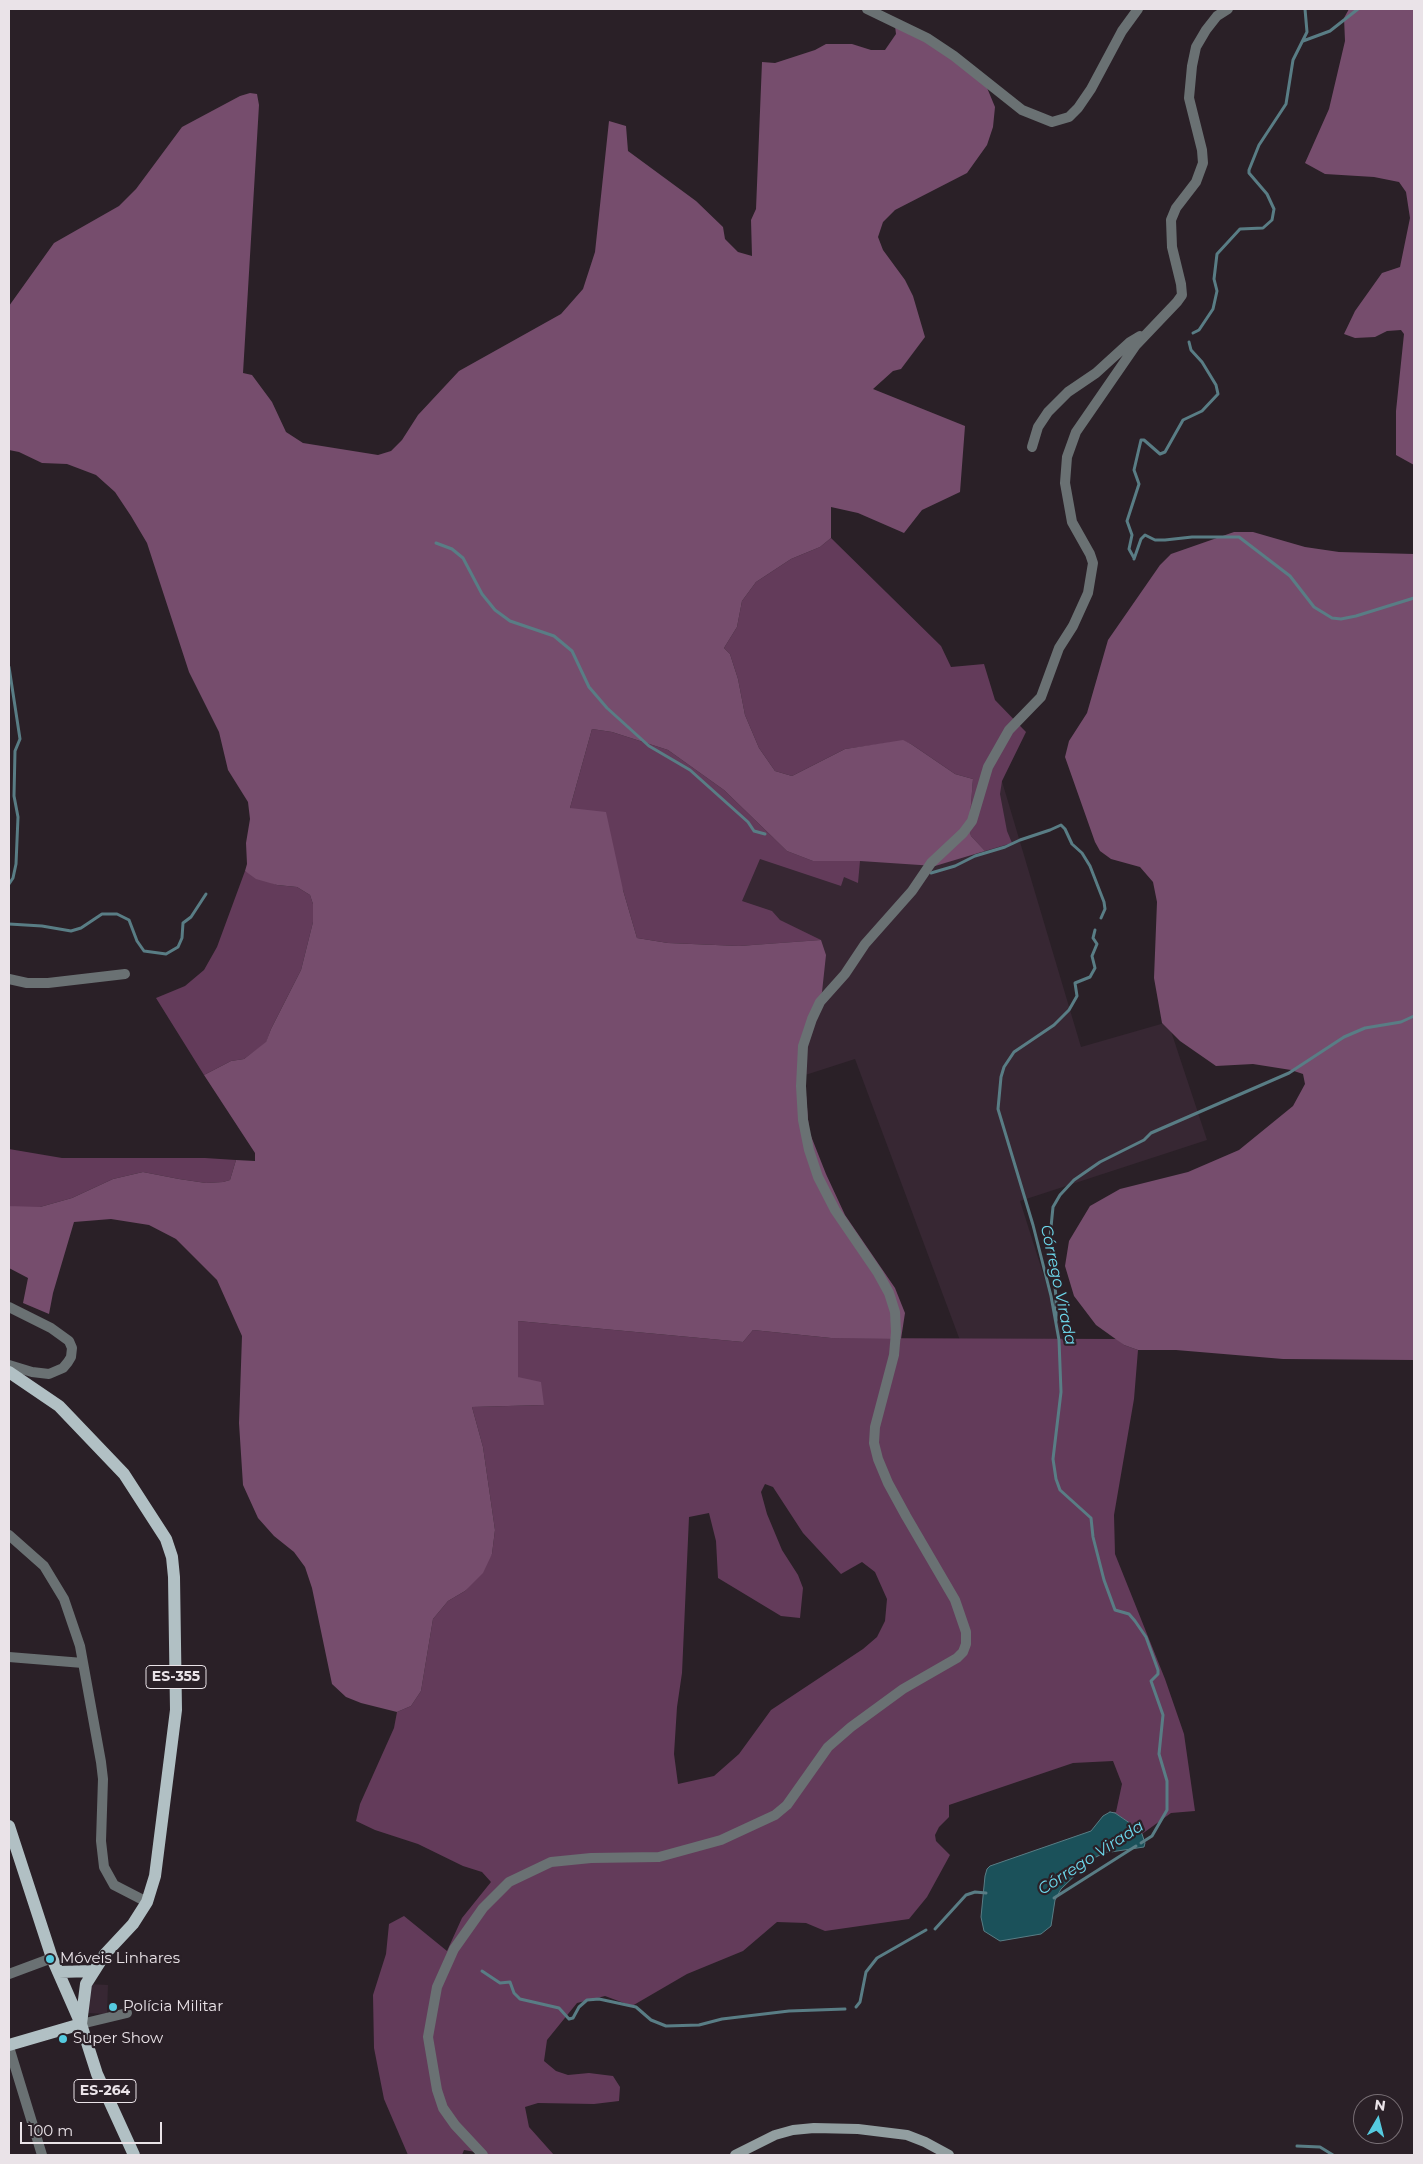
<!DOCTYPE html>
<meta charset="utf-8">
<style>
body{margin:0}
#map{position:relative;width:1423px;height:2164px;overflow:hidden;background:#2a2027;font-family:Montserrat,sans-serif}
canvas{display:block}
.frame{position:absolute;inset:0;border:10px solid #eae3e8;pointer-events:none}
.north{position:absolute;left:1353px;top:2094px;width:50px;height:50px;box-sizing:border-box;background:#2a2027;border:1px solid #776e74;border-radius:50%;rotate:8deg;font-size:14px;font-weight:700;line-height:20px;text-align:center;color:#eae3e8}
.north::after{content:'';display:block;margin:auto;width:18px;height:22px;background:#55cadf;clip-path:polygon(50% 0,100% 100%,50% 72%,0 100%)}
.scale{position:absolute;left:20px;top:2122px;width:142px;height:22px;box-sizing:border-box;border:2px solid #eae3e8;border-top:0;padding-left:6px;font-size:15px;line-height:18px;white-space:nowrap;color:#eae3e8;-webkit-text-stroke:4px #2a2027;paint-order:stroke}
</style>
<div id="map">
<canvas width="1423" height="2164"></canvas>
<div class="frame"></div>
<div class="north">N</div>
<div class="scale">100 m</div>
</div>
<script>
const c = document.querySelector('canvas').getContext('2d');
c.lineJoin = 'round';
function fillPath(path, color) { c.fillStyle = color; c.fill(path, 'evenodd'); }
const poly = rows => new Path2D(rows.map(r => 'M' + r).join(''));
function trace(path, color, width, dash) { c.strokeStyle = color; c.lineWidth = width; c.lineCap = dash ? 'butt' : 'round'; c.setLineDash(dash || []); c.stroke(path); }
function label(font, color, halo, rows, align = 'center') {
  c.font = font + ' Montserrat,sans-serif'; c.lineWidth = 4.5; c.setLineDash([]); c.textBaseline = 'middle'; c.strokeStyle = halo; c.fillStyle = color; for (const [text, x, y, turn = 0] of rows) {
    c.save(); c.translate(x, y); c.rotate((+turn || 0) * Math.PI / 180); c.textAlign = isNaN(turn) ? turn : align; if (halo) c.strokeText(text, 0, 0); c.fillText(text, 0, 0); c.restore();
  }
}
fillPath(poly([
 [1001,778,1081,1047,1168,1022,1207,1140,1020,1201,1068,1352,977,1386,855,1059,793,1079,720,852],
 [89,1984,108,1985,107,2014,87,2013]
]), '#372733');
fillPath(poly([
 [831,538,941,646,951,667,984,664,995,700,1026,732,1002,781,1000,794,1007,831,1012,843,985,851,971,836,969,829,973,779,955,774,911,744,903,741,845,749,792,776,775,771,759,748,745,715,738,679,730,654,724,648,737,627,742,601,756,582,791,559,820,547],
 [592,729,612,732,668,750,724,790,787,851,813,861,860,861,858,883,844,877,841,886,760,859,742,901,772,911,780,920,821,940,739,946,668,943,637,938,623,890,570,808],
 [245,871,277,885,297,887,310,895,313,904,313,922,301,970,271,1029,266,1043,244,1059,231,1061,204,1075,156,998,185,986,204,970,217,947],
 [9,1149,62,1158,205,1158,236,1160,230,1180,223,1182,206,1183,179,1179,143,1172,113,1179,72,1198,40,1207,14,1207,9,1206],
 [518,1321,743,1342,753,1330,831,1338,1117,1339,1124,1345,1138,1350,1134,1399,1114,1515,1115,1554,1165,1679,1184,1734,1195,1811,1171,1813,1142,1834,1137,1828,1115,1813,1110,1812,1116,1812,1122,1784,1113,1761,1073,1763,949,1805,949,1817,939,1827,935,1835,936,1841,950,1855,927,1897,909,1919,825,1931,806,1923,777,1922,743,1951,687,1974,632,2006,605,1996,577,2003,547,2040,544,2061,556,2071,568,2075,589,2073,613,2076,620,2087,619,2101,594,2104,538,2103,525,2107,529,2127,554,2155,493,2155,464,2150,462,2155,408,2155,384,2099,374,2048,373,1995,386,1954,389,1924,404,1916,447,1951,462,1918,491,1882,482,1872,463,1866,418,1844,375,1830,356,1821,360,1804,394,1728,397,1712,411,1706,421,1691,433,1619,448,1601,465,1591,492,1554,495,1530,483,1447,472,1407,544,1405,518,1377],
 [765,1484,773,1487,803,1533,841,1574,862,1562,875,1572,887,1599,885,1621,877,1637,863,1649,771,1710,739,1754,714,1776,678,1784,674,1754,677,1707,682,1673,689,1517,709,1513,716,1541,718,1578,781,1616,800,1618,803,1588,798,1575,782,1550,767,1514,761,1492]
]), '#633b5a');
fillPath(poly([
 [1349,9,1414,9,1414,465,1396,455,1396,411,1404,334,1401,330,1387,331,1375,337,1355,338,1344,334,1355,311,1382,273,1400,267,1410,218,1406,192,1399,182,1374,177,1325,174,1305,163,1329,109,1345,41,1344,18],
 [895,26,943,51,983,78,995,107,993,127,987,145,967,173,895,210,883,222,878,237,883,250,905,280,913,296,925,337,901,369,893,371,873,389,965,426,960,492,922,510,904,533,858,513,831,507,831,538,820,547,791,559,756,582,742,601,737,627,724,648,730,654,738,679,745,715,759,748,775,771,792,776,845,749,903,740,911,744,955,774,973,779,969,829,971,836,985,851,935,866,860,861,813,861,787,851,724,790,668,750,612,732,592,729,570,808,606,812,623,890,637,938,668,943,739,946,821,940,826,955,822,992,807,1043,805,1083,809,1131,826,1174,845,1215,895,1288,905,1313,901,1339,831,1338,753,1330,743,1342,518,1321,518,1377,541,1382,544,1405,472,1407,483,1447,495,1530,492,1554,483,1573,465,1591,448,1601,433,1619,421,1691,411,1706,397,1712,361,1703,346,1697,332,1684,312,1588,305,1567,294,1552,274,1536,258,1518,243,1485,239,1423,242,1336,217,1280,176,1239,149,1225,111,1219,74,1222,53,1293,49,1314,23,1303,28,1278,9,1268,9,1206,40,1207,72,1198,113,1179,143,1172,179,1179,206,1183,223,1182,230,1180,236,1160,255,1161,255,1153,204,1075,231,1061,244,1059,266,1042,271,1029,301,970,313,922,313,904,310,895,297,887,277,885,256,879,245,871,247,864,246,843,250,819,248,802,228,770,219,732,189,672,147,543,131,516,115,492,96,475,67,464,42,463,19,452,9,450,9,306,54,243,119,206,136,189,182,127,240,96,250,93,257,94,259,105,243,373,252,375,272,402,286,432,303,443,378,455,391,451,402,440,418,415,459,371,561,314,583,289,595,252,609,121,626,126,628,151,696,201,723,227,725,239,738,252,752,256,751,220,756,209,762,62,775,63,815,50,826,44,852,44,871,50,885,50,896,34],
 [1234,532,1253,532,1305,547,1339,552,1414,554,1414,1360,1283,1359,1176,1350,1138,1350,1124,1345,1096,1325,1074,1296,1065,1266,1069,1241,1090,1206,1120,1189,1188,1172,1239,1150,1293,1106,1305,1084,1303,1074,1291,1070,1253,1064,1216,1066,1180,1041,1162,1023,1154,978,1157,902,1153,882,1140,867,1111,859,1100,851,1095,842,1065,757,1069,741,1087,713,1108,640,1160,565,1171,554]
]), '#764d6d');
const water = poly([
 [1110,1812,1115,1813,1137,1828,1142,1834,1145,1843,1144,1847,1104,1853,1092,1859,1061,1889,1055,1900,1051,1926,1041,1934,1000,1941,984,1931,981,1917,985,1876,987,1869,990,1866,1091,1831,1103,1816,1110,1812]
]);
fillPath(water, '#1b515a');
trace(water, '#597d85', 1);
trace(poly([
 [1303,41,1330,31,1358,9],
 [1193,333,1199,330,1213,309,1217,291,1214,279,1217,254,1240,229,1263,228,1272,220,1274,209,1267,194,1249,173,1249,170,1259,145,1286,104,1293,60,1307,32,1305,9],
 [436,543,452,549,463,558,482,594,495,610,510,621,554,636,572,651,589,687,607,708,649,746,690,770,748,822,754,831,765,834],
 [1134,558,1129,549,1132,535,1127,521,1139,484,1134,470,1141,440,1144,440,1160,454,1165,452,1183,420,1202,411,1218,394,1216,385,1202,362,1191,350,1189,342],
 [1134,559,1141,539,1145,535,1155,540,1165,540,1192,537,1239,537,1290,576,1314,607,1332,618,1341,619,1356,616,1414,598],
 [9,667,20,739,15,751,14,796,18,817,16,864,13,878,9,884],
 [931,873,955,866,975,856,1005,847,1020,840,1050,830,1061,825,1065,829,1072,844,1082,853,1090,866,1104,902,1105,909,1101,918],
 [9,924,42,926,71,931,81,928,102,914,117,914,129,920,137,941,144,951,166,954,178,947,182,938,183,923,191,917,206,894],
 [1095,930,1093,938,1097,944,1092,956,1095,968,1090,977,1075,983,1077,996,1069,1010,1054,1025,1014,1052,1004,1067,1001,1077,998,1109,1033,1225,1051,1296,1059,1340,1061,1392,1053,1459,1056,1479,1060,1490,1091,1518,1093,1537,1104,1580,1115,1610,1129,1614,1135,1621,1146,1637,1158,1670,1158,1674,1151,1681,1163,1715,1159,1754,1167,1781,1167,1810,1152,1836,1141,1843],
 [1056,1321,1056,1297,1050,1237,1053,1207,1060,1195,1074,1180,1100,1162,1144,1140,1151,1133,1289,1073,1344,1037,1365,1028,1401,1022,1414,1016],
 [1054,1898,1136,1846],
 [935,1929,966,1895,975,1892,986,1893],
 [482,1971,500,1983,510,1982,514,1993,520,1999,559,2008,569,2019,573,2018,579,2007,587,2000,599,1999,636,2007,651,2020,666,2026,699,2025,722,2019,789,2011,845,2009],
 [856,2007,860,2002,866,1972,877,1958,926,1930],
 [1297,2146,1320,2147,1333,2155]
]), '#597d85', 3);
trace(poly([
 [867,9,927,38,954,56,1022,110,1052,122,1069,117,1078,108,1091,89,1122,31,1138,9],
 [1032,447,1038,427,1048,412,1068,392,1096,373,1130,342,1140,336],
 [9,979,27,983,48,983,125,974],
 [9,1307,51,1328,69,1341,72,1348,71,1357,68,1362,63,1368,49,1374,32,1372,9,1365],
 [9,1535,44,1566,64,1599,80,1646,101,1762,103,1779,101,1841,104,1867,114,1885,147,1902],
 [9,1657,83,1663],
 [9,1974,52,1958],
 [81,2024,127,2013],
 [9,2047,42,2155],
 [483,2155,455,2125,443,2108,437,2090,428,2037,437,1987,454,1949,483,1908,509,1882,551,1862,591,1858,659,1857,721,1840,775,1815,787,1805,828,1747,851,1727,903,1689,957,1658,963,1652,966,1644,966,1632,955,1600,906,1516,888,1483,878,1459,874,1443,875,1427,894,1355,896,1332,895,1312,889,1293,878,1273,835,1210,818,1177,809,1150,803,1120,801,1086,803,1046,812,1019,820,1002,845,974,865,944,912,891,931,863,963,833,972,821,988,767,1009,730,1041,697,1059,648,1073,626,1088,593,1093,563,1090,554,1072,522,1065,483,1067,457,1076,432,1136,345,1177,302,1182,295,1181,284,1172,247,1171,220,1176,208,1196,182,1203,163,1202,150,1189,98,1192,66,1196,47,1206,30,1217,16,1228,9]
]), '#6a7173', 10);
trace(poly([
 [735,2155,775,2135,793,2130,814,2128,858,2129,907,2135,925,2142,949,2155]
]), '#929ea0', 10);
trace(poly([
 [9,1372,59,1406,124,1474,166,1539,172,1557,174,1577,176,1710,155,1876,147,1902,133,1924,105,1954,86,1984,81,2024],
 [9,1826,52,1958,81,2024,97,2074,134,2155],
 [59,1972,93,1971],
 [9,2045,81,2024]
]), '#b1c0c4', 12);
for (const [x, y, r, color] of [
 [50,1959,5,"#55cadf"],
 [113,2007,5,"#55cadf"],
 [63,2039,5,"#55cadf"]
]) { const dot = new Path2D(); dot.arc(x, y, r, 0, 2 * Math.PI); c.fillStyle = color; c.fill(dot); trace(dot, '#2a2027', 2); }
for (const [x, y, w] of [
 [176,1677,60],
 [105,2091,62]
]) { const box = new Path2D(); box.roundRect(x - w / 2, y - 11.5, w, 23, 4); c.fillStyle = '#2a2027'; c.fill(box); trace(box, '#eae3e8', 1); }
label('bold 14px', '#eae3e8', null, [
 ["ES-355",176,1677],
 ["ES-264",105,2091]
]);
label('15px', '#eae3e8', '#2a2027', [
 ["Móveis Linhares",60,1959],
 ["Polícia Militar",123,2007],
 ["Super Show",73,2039]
], 'left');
label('italic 16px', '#6dd8ec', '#2a2027', [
 ["Córrego Virada",1058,1285,78],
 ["Córrego Virada",1091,1858,-33]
]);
</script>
